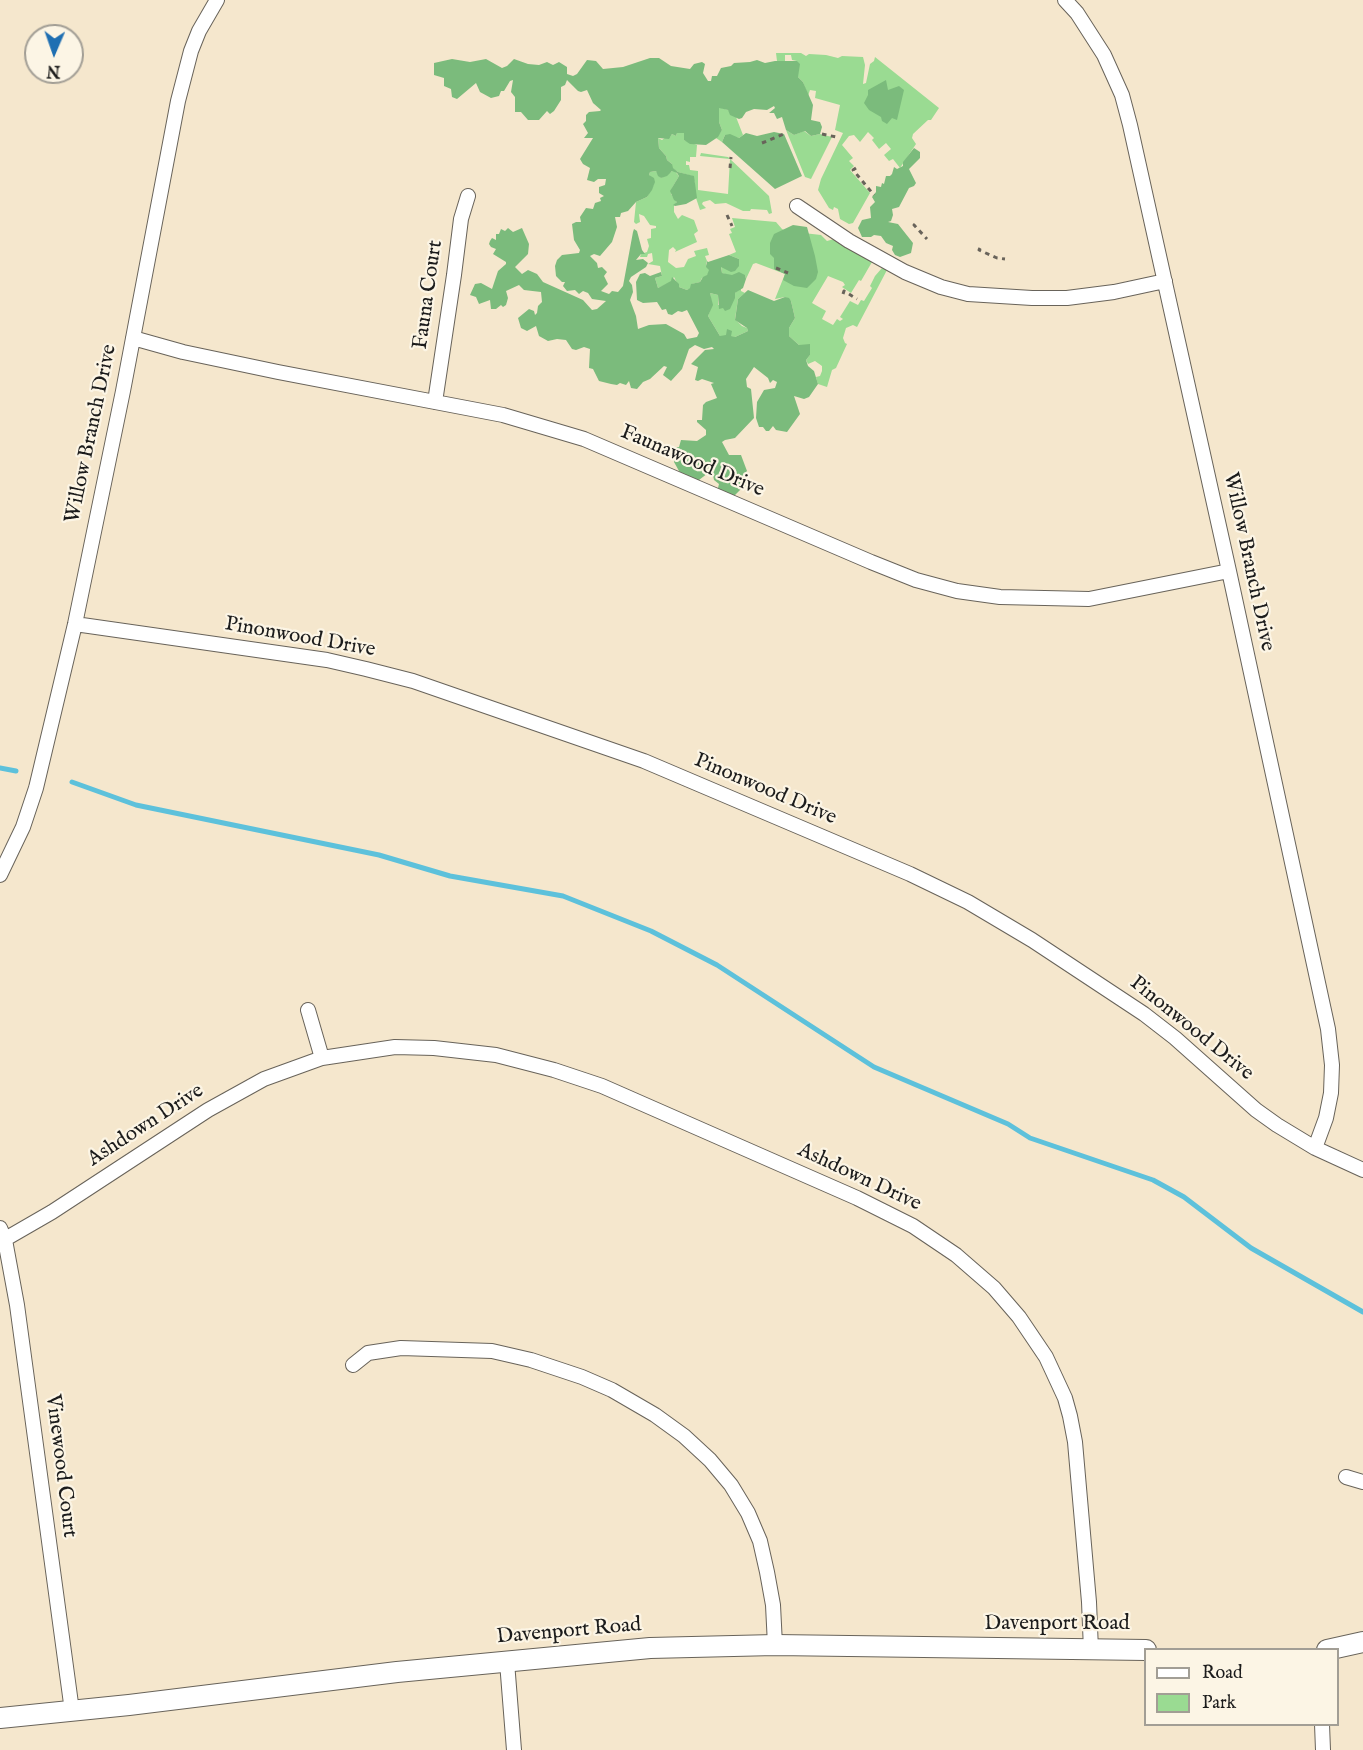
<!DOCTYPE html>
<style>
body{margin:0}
#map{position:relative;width:1363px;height:1750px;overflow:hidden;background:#f5e7cd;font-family:"IM FELL English",serif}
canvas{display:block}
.legend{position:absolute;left:1144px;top:1648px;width:195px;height:78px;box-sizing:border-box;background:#fcf5e5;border:2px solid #a29e95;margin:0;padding:8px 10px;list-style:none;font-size:18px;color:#1c1c1c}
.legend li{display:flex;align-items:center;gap:12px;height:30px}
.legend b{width:30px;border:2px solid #a29e95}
.north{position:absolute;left:24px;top:24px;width:60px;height:60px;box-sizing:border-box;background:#fcf5e5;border:2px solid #a29e95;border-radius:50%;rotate:182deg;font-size:16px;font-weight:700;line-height:24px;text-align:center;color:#1c1c1c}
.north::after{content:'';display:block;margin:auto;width:21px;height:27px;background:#1f6fb2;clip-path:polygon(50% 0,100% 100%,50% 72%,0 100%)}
</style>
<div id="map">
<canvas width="1363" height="1750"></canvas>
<ul class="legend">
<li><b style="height:8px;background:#fff"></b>Road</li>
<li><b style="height:16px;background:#9adb92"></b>Park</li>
</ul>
<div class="north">N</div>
</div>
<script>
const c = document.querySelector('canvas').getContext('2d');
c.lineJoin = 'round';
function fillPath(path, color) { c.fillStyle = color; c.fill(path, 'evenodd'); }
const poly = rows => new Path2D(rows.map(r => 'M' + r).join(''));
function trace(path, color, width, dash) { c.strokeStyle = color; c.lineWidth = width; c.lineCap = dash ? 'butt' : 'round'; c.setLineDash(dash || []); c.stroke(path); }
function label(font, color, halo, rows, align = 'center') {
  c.font = font + ' "IM FELL English",serif'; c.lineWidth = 4.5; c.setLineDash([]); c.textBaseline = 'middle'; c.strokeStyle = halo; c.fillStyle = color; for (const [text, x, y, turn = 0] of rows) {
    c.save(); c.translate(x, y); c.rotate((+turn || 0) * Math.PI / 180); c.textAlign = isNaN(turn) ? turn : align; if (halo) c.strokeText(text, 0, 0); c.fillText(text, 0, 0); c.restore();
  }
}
fillPath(poly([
 [776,53,801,53,806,56,809,54,826,55,838,58,842,56,863,57,865,65,863,84,866,83,870,64,874,61,875,57,939,108,931,120,928,120,913,134,912,138,916,144,900,168,893,159,889,161,884,155,891,149,886,143,879,149,872,140,874,138,868,132,860,142,854,135,849,136,842,145,853,158,849,161,854,166,850,170,870,193,853,223,849,224,840,219,838,209,834,207,833,210,829,208,818,190,821,179,843,133,835,130,840,105,815,98,816,91,810,90,808,96,803,82,798,77,797,61,792,60,791,55,785,55,785,62,777,61],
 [719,107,728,110,736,117,743,135,739,138,725,135,722,142,716,138,722,130,719,122],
 [786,130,794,135,804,131,811,136,820,134,832,137,811,179,805,177],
 [677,133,684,133,684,140,697,145,696,157,690,157,690,162,686,161,686,165,689,165,690,170,698,171,698,190,728,194,730,159,700,156,701,153,728,157,769,196,772,213,769,214,767,210,751,209,750,211,743,211,726,203,715,204,710,200,703,202,702,204,706,208,700,210,695,195,695,183,692,176,678,172,672,168,672,164,667,160,666,156,659,148,658,138,662,140,666,137,670,137,672,134,676,136],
 [674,170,679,176,672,188,671,194,677,202,674,205,674,212,678,219,682,215,694,220,698,231,694,234,697,242,677,251,675,252,676,250,673,247,669,250,668,262,676,268,684,267,688,259,696,256,694,251,707,248,709,255,705,256,707,261,706,264,710,271,706,277,702,278,700,282,692,284,691,288,687,290,679,287,674,277,671,282,658,288,655,278,662,276,660,266,648,264,653,261,652,253,648,254,647,257,640,257,641,254,647,252,649,246,647,239,651,238,651,229,656,228,656,226,650,225,644,216,639,214,640,222,636,224,634,222,636,202,647,197,654,184,649,175,650,172,656,171,661,178],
 [732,218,776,222,782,229,786,231,821,235,827,241,834,239,872,262,861,281,859,280,851,293,842,287,845,285,843,282,828,276,812,303,826,311,822,319,833,325,837,319,840,321,843,319,840,317,850,301,858,305,861,300,864,301,872,288,870,286,875,276,882,268,887,270,857,327,853,325,846,328,843,338,845,343,847,344,836,368,832,370,827,387,818,384,817,381,816,377,820,376,822,371,822,366,815,361,808,364,806,360,810,355,810,345,799,345,789,336,789,328,795,318,791,301,785,297,775,299,785,274,756,263,753,264,746,279,745,275,731,276,722,273,721,266,736,269,737,268,739,259,729,255,736,252,729,234,732,233,730,229,735,227],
 [741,288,741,291,745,293,738,299,735,319,742,326,747,328,748,331,735,337,720,336,708,316,712,305,710,293,718,295,718,305,731,305,735,293]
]), '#9adb92');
fillPath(poly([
 [650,58,659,58,671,66,690,69,694,64,702,62,705,64,703,73,708,81,711,81,712,76,717,76,721,68,731,66,734,63,750,62,757,60,765,63,775,61,797,61,800,64,798,77,803,82,813,105,811,120,820,122,822,127,820,134,811,136,805,131,794,135,786,130,782,117,777,119,774,113,769,113,775,108,774,106,767,110,754,109,746,112,742,118,739,119,730,115,728,110,719,108,719,122,722,130,718,137,706,145,690,144,684,140,684,133,677,133,676,136,672,134,669,139,658,138,659,148,666,156,667,160,672,164,673,168,678,172,694,176,697,198,686,204,675,206,673,205,677,202,674,200,670,191,679,176,677,173,672,171,667,176,661,178,658,176,656,171,650,172,649,175,654,178,655,182,652,190,647,197,636,202,628,211,621,213,620,217,615,217,617,227,612,242,600,256,594,254,590,256,597,263,598,268,602,267,607,272,604,276,608,284,601,291,609,294,612,291,618,292,623,286,633,232,634,229,637,231,642,250,645,254,641,254,636,260,643,259,648,263,646,267,631,277,629,281,632,285,633,292,630,300,636,316,638,329,649,325,666,324,684,334,687,339,697,337,699,333,687,310,682,312,678,311,672,315,668,314,666,309,662,310,657,302,643,303,637,300,636,282,640,274,645,273,650,276,661,272,662,276,655,278,658,288,671,281,672,277,679,284,679,287,687,290,690,288,691,284,700,282,703,277,707,275,709,270,706,267,707,261,708,262,729,255,739,259,739,266,735,271,731,272,721,267,722,273,732,275,739,272,745,275,746,279,743,288,735,293,735,298,730,309,725,311,723,308,719,309,718,295,710,293,713,305,708,316,720,336,726,335,727,329,732,331,731,336,735,337,748,331,747,328,735,320,738,299,748,290,774,301,785,297,789,298,791,301,795,318,789,328,789,336,799,345,810,344,810,355,806,360,808,366,814,371,818,384,809,397,804,399,794,396,800,414,787,432,776,430,773,426,769,431,766,431,763,427,759,427,756,418,757,402,764,390,775,388,777,382,773,380,770,383,768,378,754,367,746,379,747,387,751,389,754,418,735,438,725,440,722,442,729,455,741,455,747,471,745,474,750,483,748,487,744,486,734,496,720,491,718,488,719,484,714,480,712,470,699,480,684,480,674,462,674,448,679,447,681,440,697,441,706,435,706,430,697,422,697,420,702,420,703,405,706,402,717,398,711,384,714,383,702,379,698,381,695,380,698,367,691,364,705,350,714,349,712,347,704,349,695,345,689,349,682,369,671,381,663,375,667,367,664,366,650,379,643,382,637,389,631,388,629,381,626,385,620,383,617,385,611,384,599,381,593,369,589,368,590,349,584,347,576,350,572,349,566,340,557,339,548,341,539,336,536,326,527,331,521,328,518,318,529,309,534,311,535,315,537,313,538,306,542,302,541,292,524,290,519,285,506,291,508,298,506,305,503,307,501,305,496,309,491,309,490,300,479,304,476,297,470,295,475,284,481,283,492,289,498,271,506,264,506,262,493,254,496,249,491,247,489,244,490,241,492,238,496,240,496,234,499,234,501,229,505,231,508,228,513,232,522,228,529,244,528,254,515,267,522,274,528,270,537,274,543,282,583,300,592,310,597,309,606,301,592,299,588,293,583,291,579,294,575,290,567,291,563,286,565,282,562,282,556,276,555,266,557,260,562,255,579,253,580,250,574,240,572,224,576,222,581,222,580,217,586,208,593,209,595,203,601,201,600,198,604,196,599,193,599,187,605,185,606,179,598,179,594,182,587,180,590,168,583,164,580,159,593,138,584,138,588,133,583,124,586,121,586,115,589,112,600,111,601,110,593,103,587,90,581,92,578,91,567,80,565,85,561,87,561,100,554,111,550,114,547,111,539,120,528,120,521,112,515,112,515,97,511,92,513,80,510,81,504,91,501,91,499,96,491,98,480,92,476,83,457,99,452,97,451,89,444,86,444,78,434,75,434,63,452,59,470,62,486,59,502,68,507,66,514,59,528,64,539,65,547,62,553,65,559,62,567,67,567,74,573,76,577,74,587,60,596,61,603,69,623,67],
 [886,80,888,90,899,86,904,90,897,120,892,118,887,124,882,121,881,117,869,110,864,103,868,95,868,90],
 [774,132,784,134,802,176,775,189,722,142,725,135,730,134,739,138,746,133,757,136],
 [914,148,920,152,920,158,909,169,916,183,914,186,909,188,899,207,892,209,893,215,891,221,888,222,898,224,913,243,911,253,900,257,895,255,892,250,893,246,886,243,881,236,874,235,871,237,862,237,858,228,862,220,871,218,870,207,875,202,872,197,876,192,876,186,881,187,882,183,884,184,886,176,890,176,892,174,894,167,897,169,903,166,903,162],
 [793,225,807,227,815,256,818,272,816,279,807,288,794,286,783,280,785,274,774,269,774,258,770,254,770,243,774,234]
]), '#7bbb7c');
trace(poly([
 [0,768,16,771],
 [72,782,136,805,379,855,450,876,563,896,651,931,717,965,874,1067,1008,1124,1030,1138,1153,1180,1184,1197,1251,1248,1363,1312]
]), '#5dc1db', 5);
const street = poly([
 [1065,0,1077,13,1104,55,1122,95,1130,125,1229,571,1328,1029,1332,1065,1331,1093,1326,1118,1315,1148],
 [797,206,849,241,905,272,941,287,968,294,1032,298,1067,298,1114,292,1165,281],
 [133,338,183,352,278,372,503,415,584,439,871,562,916,580,957,591,1000,597,1089,599,1229,571],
 [435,402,454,275,461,219,468,196],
 [75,624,327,660,366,669,413,681,644,761,910,874,968,902,1032,940,1144,1014,1175,1038,1256,1110,1277,1125,1315,1148,1363,1170],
 [0,875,23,827,36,788,75,624,123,391,178,101,191,51,199,31,217,0],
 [308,1010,322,1058],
 [0,1228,5,1240,17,1305,72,1711],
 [0,1242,52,1212,208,1110,264,1079,322,1058,395,1047,434,1048,496,1055,554,1070,602,1086,857,1198,913,1226,956,1255,994,1288,1019,1317,1046,1357,1065,1398,1070,1416,1075,1442,1089,1602,1091,1650],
 [353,1365,368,1353,401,1348,492,1351,531,1360,582,1377,612,1390,655,1415,684,1436,710,1460,731,1485,748,1513,760,1541,767,1572,773,1605,775,1645],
 [1346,1477,1363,1482],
 [507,1662,514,1750],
 [1322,1724,1323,1750]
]);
const secondary = poly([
 [1327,1650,1363,1642],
 [0,1718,129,1705,397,1672,650,1648,775,1645,1146,1650]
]);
trace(street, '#68635a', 16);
trace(secondary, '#68635a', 22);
trace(poly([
 [822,134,836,137],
 [762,143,784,134],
 [730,168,731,157],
 [856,168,853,170,874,195],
 [727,215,732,226],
 [915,224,914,225,927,239],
 [980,248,979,250,997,258,1005,259],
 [776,268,788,273],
 [843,294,844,291,857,299]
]), '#68635a', 3, [4.5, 4.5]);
trace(street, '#fff', 14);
trace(secondary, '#fff', 20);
label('21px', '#1c1c1c', '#fcf5e5', [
 ["Fauna Court",429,295,-82],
 ["Willow Branch Drive",92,434,-78],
 ["Faunawood Drive",692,462,23],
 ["Willow Branch Drive",1248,562,78],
 ["Pinonwood Drive",300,638,10],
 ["Pinonwood Drive",765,790,23],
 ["Pinonwood Drive",1191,1029,39],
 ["Ashdown Drive",146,1126,-33],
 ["Ashdown Drive",859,1178,25],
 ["Vinewood Court",60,1466,83],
 ["Davenport Road",1057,1625],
 ["Davenport Road",569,1632,-5]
]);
</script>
